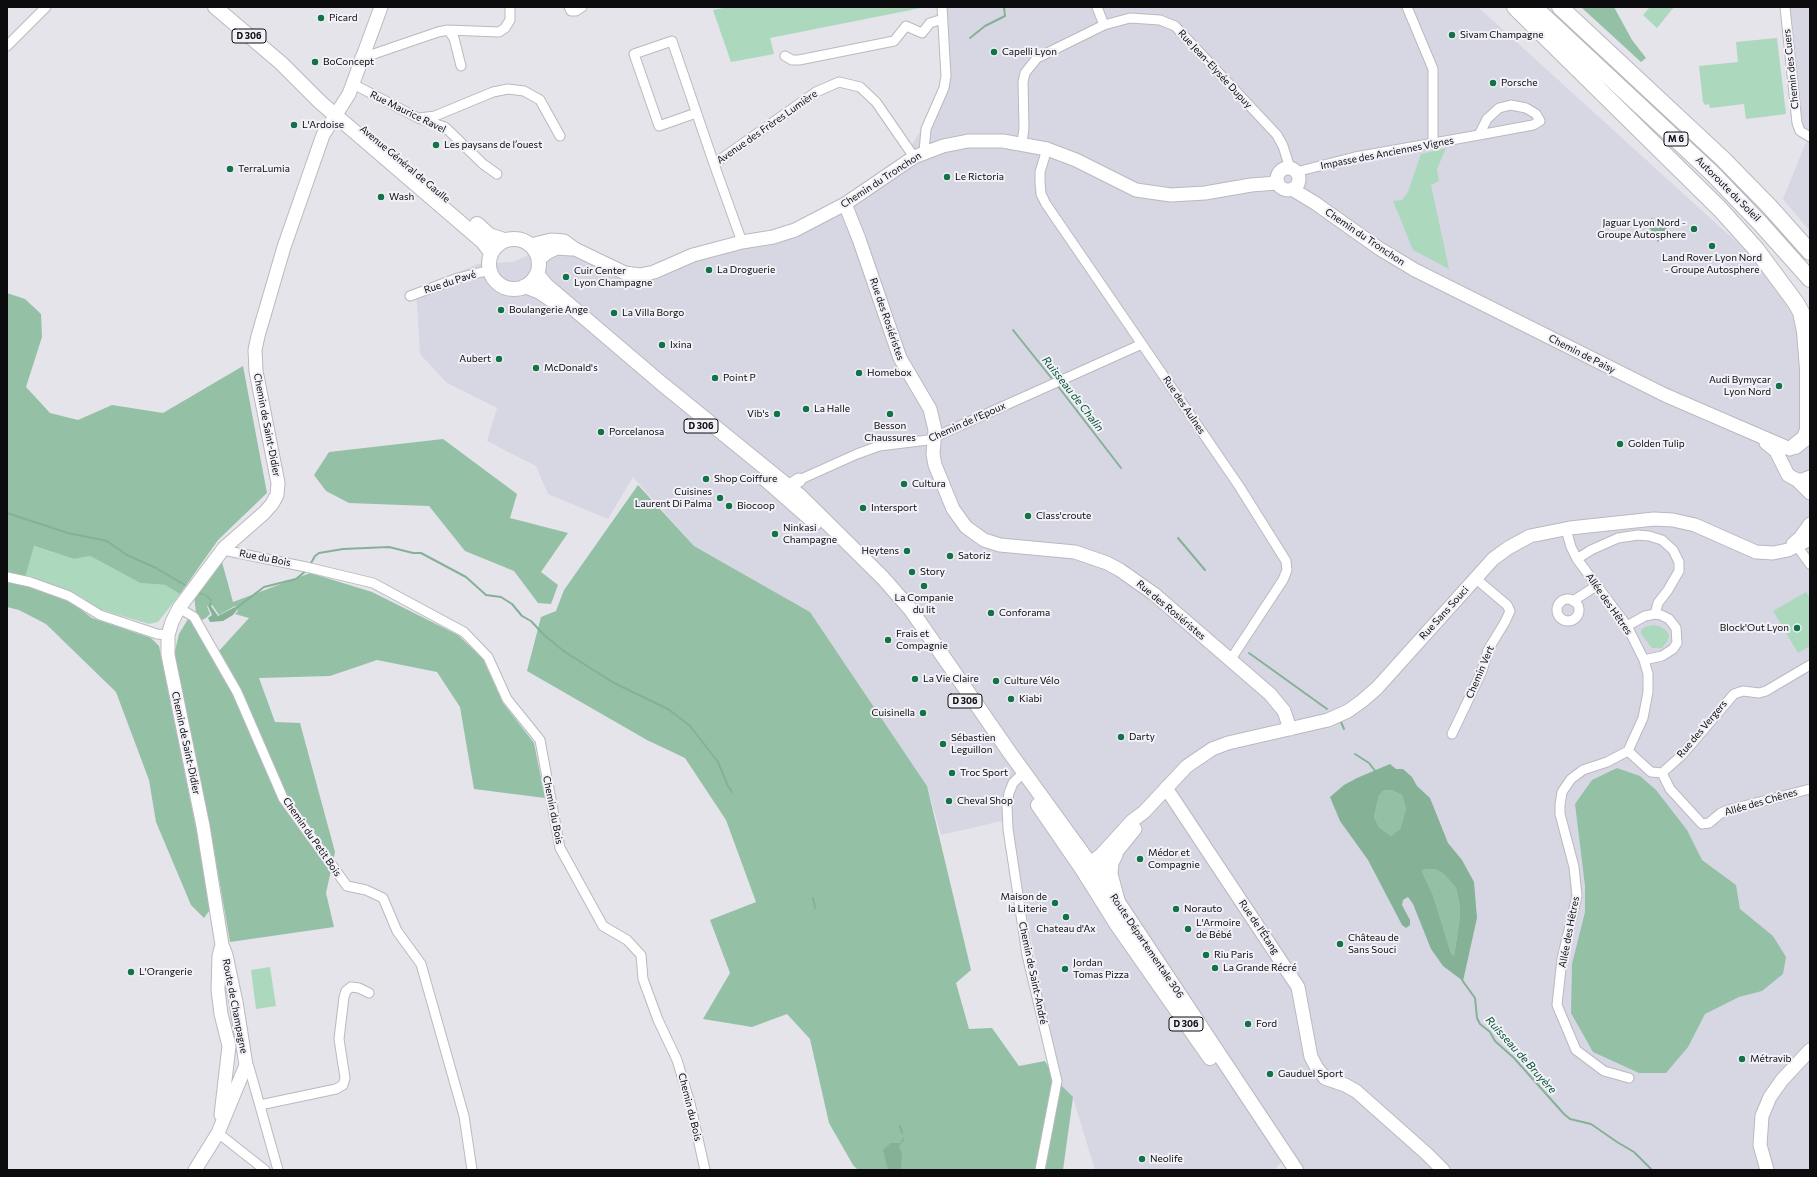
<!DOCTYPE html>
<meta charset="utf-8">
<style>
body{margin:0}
#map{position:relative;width:1817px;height:1177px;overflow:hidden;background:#e4e4ea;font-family:Commissioner,sans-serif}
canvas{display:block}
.frame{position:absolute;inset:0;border:8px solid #0c0c0e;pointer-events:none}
</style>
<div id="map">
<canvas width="1817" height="1177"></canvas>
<div class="frame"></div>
</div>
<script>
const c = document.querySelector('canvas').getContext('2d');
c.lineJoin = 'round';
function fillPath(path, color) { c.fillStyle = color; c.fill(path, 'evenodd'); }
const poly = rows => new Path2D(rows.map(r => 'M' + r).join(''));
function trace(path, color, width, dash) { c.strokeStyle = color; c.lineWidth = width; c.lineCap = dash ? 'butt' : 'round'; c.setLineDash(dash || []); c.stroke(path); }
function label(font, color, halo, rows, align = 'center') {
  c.font = font + ' Commissioner,sans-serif'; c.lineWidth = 4; c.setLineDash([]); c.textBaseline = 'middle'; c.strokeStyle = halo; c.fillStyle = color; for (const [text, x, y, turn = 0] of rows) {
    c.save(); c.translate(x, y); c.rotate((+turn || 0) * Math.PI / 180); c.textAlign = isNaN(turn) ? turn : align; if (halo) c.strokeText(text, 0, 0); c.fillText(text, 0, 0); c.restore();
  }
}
fillPath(poly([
 [945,7,1478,7,1753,257,1810,327,1810,1170,1296,1170,1287,1156,1274,1170,1095,1170,1073,1098,1057,1081,1010,819,941,835,927,786,810,612,694,546,633,477,608,519,548,494,536,466,487,441,497,408,447,383,420,354,416,289,478,264,513,262,554,243,640,275,798,231,900,166,946,86],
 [1782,7,1810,7,1810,231,1783,199,1808,137,1800,131]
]), '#d7d7e4');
fillPath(poly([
 [728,7,926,7,770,38,774,54,731,62,713,10],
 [1650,7,1674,7,1657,28,1643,15],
 [1777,38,1786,114,1746,119,1744,104,1710,108,1709,104,1705,105,1703,102,1699,66,1738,62,1736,42],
 [1446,148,1437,169,1439,181,1431,185,1449,269,1413,250,1393,201,1402,200,1408,192,1421,154],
 [33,546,74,559,90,556,140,583,165,585,180,594,158,622,149,624,99,609,80,596,65,590,25,576],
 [1806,592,1810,598,1810,646,1798,653,1773,611],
 [1653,625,1659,626,1666,630,1669,635,1668,640,1662,648,1652,648,1641,634,1641,630,1645,627],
 [270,967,276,1006,256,1009,251,970]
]), '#acd8bd');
fillPath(poly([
 [1581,7,1614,7,1632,40,1646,58,1641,62],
 [7,293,25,299,41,314,42,337,26,387,50,413,78,420,112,405,163,413,243,366,267,493,218,540,180,594,165,585,140,583,90,556,74,559,34,546,23,584,72,603,92,618,151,638,159,646,209,893,209,911,204,918,191,905,156,822,149,780,116,692,46,624,19,610,7,607],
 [443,439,517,494,510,518,568,533,541,572,558,585,551,604,538,603,514,571,465,551,429,506,349,503,326,491,314,475,329,452],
 [638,485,694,546,810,612,927,786,971,970,956,983,969,1029,992,1028,1019,1066,1045,1061,1057,1081,1073,1097,1063,1170,858,1170,853,1165,829,1123,810,1039,787,1014,752,1027,703,1019,730,973,710,920,756,902,726,820,685,758,647,740,527,671,541,617,556,611,564,590],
 [222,562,233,602,310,573,372,592,458,635,483,659,503,703,534,743,545,798,474,789,460,707,437,672,377,660,330,676,259,678,275,722,300,723,335,852,326,893,334,927,230,942,209,821,189,733,174,655,179,634,188,619,195,623,218,652,249,618,235,614,238,611,235,606,219,615,212,605,207,606,210,614,206,618,199,621,196,613,194,596],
 [1617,768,1640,776,1656,790,1687,830,1702,860,1736,885,1740,909,1773,936,1786,957,1783,974,1762,991,1739,997,1705,1014,1688,1047,1666,1073,1639,1073,1593,1052,1571,1013,1572,964,1585,912,1585,886,1575,804,1592,780],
 [1391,790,1402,795,1406,809,1400,829,1391,836,1379,827,1374,817,1379,796,1383,791],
 [1432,869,1437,870,1444,874,1456,888,1459,901,1460,916,1454,956,1451,953,1433,895,1423,874,1422,870]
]), '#94c0a6');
fillPath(poly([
 [1652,218,1669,230,1671,233,1658,242,1646,222],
 [198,592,207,595,212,600,211,606,218,616,235,607,237,610,233,615,223,621,210,622,208,618,212,615,208,606,211,601,205,595,197,594],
 [1390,764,1396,769,1403,769,1412,777,1417,786,1430,798,1448,843,1462,860,1474,882,1477,918,1463,981,1443,966,1431,949,1413,904,1408,897,1403,900,1402,905,1410,920,1410,925,1406,928,1402,925,1368,860,1340,821,1330,797,1344,785,1357,778],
 [1391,790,1402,795,1406,809,1400,829,1391,836,1379,827,1374,817,1379,796,1383,791],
 [1432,869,1437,870,1444,874,1456,888,1459,901,1460,916,1454,956,1451,953,1433,895,1423,874,1422,870],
 [903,1137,904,1141,899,1146,902,1155,901,1170,888,1170,883,1150,891,1143,901,1143]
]), '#85b197');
trace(poly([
 [970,38,985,26,1005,16,1004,7],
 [1013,330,1053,380],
 [1057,385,1121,468],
 [7,513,68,533,107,541,127,555,156,568,185,585],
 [1178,538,1205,570],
 [311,563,315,556,319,553,343,549,389,547,413,553,421,553,466,577,486,595,501,597,512,604,522,616,531,621,544,635,565,652,614,683,668,709,690,726,718,762,728,786,732,792],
 [235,609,264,587,296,579,307,570],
 [1249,653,1327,709],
 [1341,722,1344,729],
 [1355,754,1369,763,1376,772],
 [813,898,815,908],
 [1462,980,1475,998,1477,1018,1480,1024,1490,1032,1495,1041,1514,1058,1564,1114,1570,1119,1591,1124,1617,1142,1634,1152,1652,1170],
 [900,1126,902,1133]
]), '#85b197', 2);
const street = poly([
 [569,7,571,11,576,11,582,7],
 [1097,7,1104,25],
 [1407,7,1433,69,1433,143],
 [1785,7,1797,123,1800,131,1810,137],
 [448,30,454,38,461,66],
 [7,46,46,7],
 [785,56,792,60,799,60,894,41,906,26,922,33,930,23,943,19],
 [360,57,362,58,438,32,448,30,499,32,505,28,510,20,510,7],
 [353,84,418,118,445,127,483,164,497,174],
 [696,113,659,126,634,54,672,41,714,164],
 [419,118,435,116,493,92,508,89,524,91,540,100,560,136],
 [1022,143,1024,128,1023,82,1025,73,1037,58,1104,25,1130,18,1160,20,1175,26,1277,135,1283,146,1290,168],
 [1047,149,1040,172,1040,182,1041,194,1046,204,1239,486,1286,561,1287,570,1283,580,1231,659],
 [924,152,926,129,944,88,946,76,942,7],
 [1296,172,1355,157,1479,135,1533,125,1540,121,1536,114,1526,108,1511,105,1499,108,1487,119,1479,135],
 [742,242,714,164,816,92,839,82,860,87,876,102,914,157],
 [410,296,458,278,490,270],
 [799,480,857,454,879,446,928,440,1142,344],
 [1566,529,1571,547,1577,559,1627,626,1644,660,1648,674,1648,692,1643,718,1628,751,1607,762,1583,770,1571,779,1562,792,1560,805,1560,814,1574,867,1577,896,1562,959,1557,1005,1576,1050,1604,1071,1629,1078],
 [1797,546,1810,564],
 [224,548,228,551,306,567,373,583,464,632,488,657,507,699,540,740,560,848,603,926,627,940,641,955,643,979,658,1020,677,1060,690,1103,705,1170],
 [1577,559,1591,550,1618,538,1638,535,1649,536,1662,540,1673,550,1679,562,1679,571,1668,590,1658,603,1655,614],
 [7,577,30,582,69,596,100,615,157,634,168,635],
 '1557 610a11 11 0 1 1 22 0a11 11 0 1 1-22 0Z',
 [1573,601,1596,586],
 [179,608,194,617,237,692,283,798,347,886,366,890,383,898,397,931,421,964,464,1116,472,1170],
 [1627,626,1645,616,1655,614,1661,615,1669,619,1676,628,1677,643,1673,649,1662,656,1644,660],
 [1452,734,1482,671,1488,650,1505,622,1510,611,1507,605,1475,578],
 [1628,751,1651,772,1662,773,1670,789,1702,824,1709,823,1721,813,1728,810,1810,789],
 [1662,773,1682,755,1734,694,1743,691,1759,693,1766,691,1810,665],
 [1018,778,1013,783,1009,793,1007,806,1008,829,1027,955,1057,1081,1040,1170],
 [246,1065,249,1067,278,1170],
 [260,1105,336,1089,343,1085,345,1078,339,1039,344,997,346,991,351,987,359,988,369,993],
 [218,1133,265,1170]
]);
const secondary = poly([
 '1277 179a11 11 0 1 1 22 0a11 11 0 1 1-22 0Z',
 [1292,189,1315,203,1380,249,1415,270,1665,395,1790,449],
 [845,204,859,239,900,358,930,409,935,430,933,454,935,465,953,509,966,527,984,540,1000,545,1075,552,1107,563,1120,570,1154,594,1270,694,1284,711,1290,729],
 [531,245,551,240,564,241,575,249,625,273,640,275,654,272,693,255,742,242,773,237,795,230,845,204,914,157,943,146,968,141,1003,141,1047,149,1076,160,1136,190,1171,195,1205,193,1251,185,1277,183],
 [539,259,548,252,557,248,571,249],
 [1766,443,1776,451,1788,475,1797,480,1802,480,1810,477],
 [1797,480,1810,493],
 [780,492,799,480],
 [1793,544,1800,538,1810,524],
 [1166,788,1298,987,1311,1057,1317,1068,1325,1078,1345,1085,1356,1091,1427,1154,1443,1170],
 [1116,855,1112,863,1111,874,1118,900],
 [1082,869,1101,855,1132,821,1144,812,1187,766,1212,749,1228,743,1328,720,1348,711,1362,701,1377,688,1493,559,1508,548,1530,536,1570,528,1654,519,1673,520,1695,525,1756,552,1773,553,1788,550,1810,539],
 [1087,878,1105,866,1135,829],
 [221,1115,229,1046,221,1014,218,990,219,956,221,948],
 [195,1170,218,1133,246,1065,236,1002,226,955,222,945,203,826,168,655,168,635,172,622,179,608,224,548,264,513,272,504,277,495,278,483,256,371,255,350,258,336,284,247,323,135,349,94,381,7],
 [1767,1170,1760,1145,1762,1116,1770,1097,1782,1080,1810,1050]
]);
const primary = poly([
 [215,7,281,63,320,102,483,242,491,253],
 [477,224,489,235,504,240],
 '489 264a25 25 0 1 1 50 0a25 25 0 1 1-50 0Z',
 [537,274,546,285,661,383,800,496,883,578,911,610,1010,753,1118,902,1296,1170],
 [525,286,540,292,553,301],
 [765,479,815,523],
 [1038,805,1082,869,1117,925,1210,1058]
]);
const highway = poly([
 [1515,7,1720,209,1756,249,1796,303,1801,312,1805,331,1808,369,1808,430,1805,438,1795,446],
 [1534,7,1712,173,1760,223,1810,279],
 [1560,7,1723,159,1770,207,1810,252]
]);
trace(street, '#b9b9bf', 11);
trace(secondary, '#b9b9bf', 15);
trace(primary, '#b9b9bf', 16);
trace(highway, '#b9b9bf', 18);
trace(street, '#fff', 9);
trace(secondary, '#fff', 13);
trace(primary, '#fff', 14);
trace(highway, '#fff', 16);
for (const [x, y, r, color] of [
 [321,18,4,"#137248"],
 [1452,35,4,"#137248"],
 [994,52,4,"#137248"],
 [315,62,4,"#137248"],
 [1493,83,4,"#137248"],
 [294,125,4,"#137248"],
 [436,145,4,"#137248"],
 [230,169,4,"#137248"],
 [947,177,4,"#137248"],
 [381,197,4,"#137248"],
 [1694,229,4,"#137248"],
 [1712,246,4,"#137248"],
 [709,270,4,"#137248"],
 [566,277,4,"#137248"],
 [501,310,4,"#137248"],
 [614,313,4,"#137248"],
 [662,345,4,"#137248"],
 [499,359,4,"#137248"],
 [536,368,4,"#137248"],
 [859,373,4,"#137248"],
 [715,378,4,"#137248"],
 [1779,386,4,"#137248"],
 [806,409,4,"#137248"],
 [777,414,4,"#137248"],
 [890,414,4,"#137248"],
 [601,432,4,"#137248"],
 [1620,444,4,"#137248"],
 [706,479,4,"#137248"],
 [904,484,4,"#137248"],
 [720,498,4,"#137248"],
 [729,506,4,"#137248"],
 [863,508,4,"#137248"],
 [1028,516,4,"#137248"],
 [775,534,4,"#137248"],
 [907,551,4,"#137248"],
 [950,556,4,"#137248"],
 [912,572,4,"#137248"],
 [924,586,4,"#137248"],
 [991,613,4,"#137248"],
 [1797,628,4,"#137248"],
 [888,640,4,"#137248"],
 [915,679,4,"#137248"],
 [996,681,4,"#137248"],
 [1011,699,4,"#137248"],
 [923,713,4,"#137248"],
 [1121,737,4,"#137248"],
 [943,744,4,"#137248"],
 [952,773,4,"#137248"],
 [949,801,4,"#137248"],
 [1140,859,4,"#137248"],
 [1055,903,4,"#137248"],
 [1176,909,4,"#137248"],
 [1066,917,4,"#137248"],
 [1188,929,4,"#137248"],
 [1340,944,4,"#137248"],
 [1206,955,4,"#137248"],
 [1215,968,4,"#137248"],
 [1065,969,4,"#137248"],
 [131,972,4,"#137248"],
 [1248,1024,4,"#137248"],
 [1742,1059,4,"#137248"],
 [1270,1074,4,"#137248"],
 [1142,1159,4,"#137248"]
]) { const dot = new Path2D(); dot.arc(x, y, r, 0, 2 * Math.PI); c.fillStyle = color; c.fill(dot); trace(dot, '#f1f1f7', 1.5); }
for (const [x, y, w] of [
 [249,36,34],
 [1676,139,24],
 [701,426,34],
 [965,701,34],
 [1186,1024,34]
]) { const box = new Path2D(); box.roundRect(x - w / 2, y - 7, w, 14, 3); c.fillStyle = '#f1f1f7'; c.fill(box); trace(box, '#0c0c0e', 1); }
label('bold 9px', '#0c0c0e', null, [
 ["D 306",249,36],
 ["M 6",1676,139],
 ["D 306",701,426],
 ["D 306",965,701],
 ["D 306",1186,1024]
]);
label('10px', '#0c0c0e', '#f1f1f7', [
 ["Picard",329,18],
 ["Sivam Champagne",1460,35],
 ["Capelli Lyon",1002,52],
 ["BoConcept",323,62],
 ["Porsche",1501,83],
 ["L'Ardoise",302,125],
 ["Les paysans de l’ouest",444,145],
 ["TerraLumia",238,169],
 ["Le Rictoria",955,177],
 ["Wash",389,197],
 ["Jaguar Lyon Nord -",1686,223,"right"],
 ["Groupe Autosphere",1686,235,"right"],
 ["Land Rover Lyon Nord",1712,258,"center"],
 ["- Groupe Autosphere",1712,270,"center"],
 ["La Droguerie",717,270],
 ["Cuir Center",574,271],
 ["Lyon Champagne",574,283],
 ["Boulangerie Ange",509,310],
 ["La Villa Borgo",622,313],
 ["Ixina",670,345],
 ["Aubert",491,359,"right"],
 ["McDonald's",544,368],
 ["Homebox",867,373],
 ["Point P",723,378],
 ["Audi Bymycar",1771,380,"right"],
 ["Lyon Nord",1771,392,"right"],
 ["La Halle",814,409],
 ["Vib's",769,414,"right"],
 ["Besson",890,426,"center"],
 ["Chaussures",890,438,"center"],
 ["Porcelanosa",609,432],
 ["Golden Tulip",1628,444],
 ["Shop Coiffure",714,479],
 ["Cultura",912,484],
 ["Cuisines",712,492,"right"],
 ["Laurent Di Palma",712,504,"right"],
 ["Biocoop",737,506],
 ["Intersport",871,508],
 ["Class'croute",1036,516],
 ["Ninkasi",783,528],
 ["Champagne",783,540],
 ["Heytens",899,551,"right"],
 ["Satoriz",958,556],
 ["Story",920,572],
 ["La Companie",924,598,"center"],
 ["du lit",924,610,"center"],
 ["Conforama",999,613],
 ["Block'Out Lyon",1789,628,"right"],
 ["Frais et",896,634],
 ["Compagnie",896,646],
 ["La Vie Claire",923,679],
 ["Culture Vélo",1004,681],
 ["Kiabi",1019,699],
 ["Cuisinella",915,713,"right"],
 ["Darty",1129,737],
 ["Sébastien",951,738],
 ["Leguillon",951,750],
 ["Troc Sport",960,773],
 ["Cheval Shop",957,801],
 ["Médor et",1148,853],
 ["Compagnie",1148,865],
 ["Maison de",1047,897,"right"],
 ["la Literie",1047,909,"right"],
 ["Norauto",1184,909],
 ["L'Armoire",1196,923],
 ["de Bébé",1196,935],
 ["Chateau d'Ax",1066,929,"center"],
 ["Château de",1348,938],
 ["Sans Souci",1348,950],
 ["Riu Paris",1214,955],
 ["Jordan",1073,963],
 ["Tomas Pizza",1073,975],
 ["La Grande Récré",1223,968],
 ["L'Orangerie",139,972],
 ["Ford",1256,1024],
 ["Métravib",1750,1059],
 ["Gauduel Sport",1278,1074],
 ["Neolife",1150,1159]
], 'left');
label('10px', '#0c0c0e', '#f1f1f7', [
 ["Rue Jean-Elysée Dupuy",1215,69,47],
 ["Chemin des Cuers",1791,69,-96],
 ["Rue Maurice Ravel",408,112,26],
 ["Avenue des Frères Lumière",767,127,-35],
 ["Impasse des Anciennes Vignes",1387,153,-11],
 ["Avenue Général de Gaulle",405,164,40],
 ["Chemin du Tronchon",881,180,-33],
 ["Autoroute du Soleil",1728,189,45],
 ["Chemin du Tronchon",1365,237,34],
 ["Rue du Pavé",450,282,-18],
 ["Rue des Rosiéristes",887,319,71],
 ["Chemin de Paisy",1582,354,27],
 ["Rue des Aulnes",1184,405,56],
 ["Chemin de l'Epoux",967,422,-24],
 ["Chemin de Saint-Didier",267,425,79],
 ["Rue du Bois",265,558,11],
 ["Allée des Hêtres",1609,604,55],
 ["Rue des Rosiéristes",1171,610,40],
 ["Rue Sans Souci",1444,613,-48],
 ["Chemin Vert",1480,672,-67],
 ["Rue des Vergers",1702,729,-50],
 ["Chemin de Saint-Didier",186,743,78],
 ["Allée des Chênes",1761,802,-16],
 ["Chemin du Bois",553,810,79],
 ["Chemin du Petit Bois",312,837,55],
 ["Rue de l'Étang",1259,927,56],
 ["Allée des Hêtres",1569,932,-79],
 ["Route Départementale 306",1147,946,56],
 ["Chemin de Saint-André",1033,973,78],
 ["Route de Champagne",235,1006,79],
 ["Chemin du Bois",690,1107,76]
]);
label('italic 11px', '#005030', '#f1f1f7', [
 ["Ruisseau de Chalin",1073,394,52],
 ["Ruisseau de Bruyère",1521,1055,48]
]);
</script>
